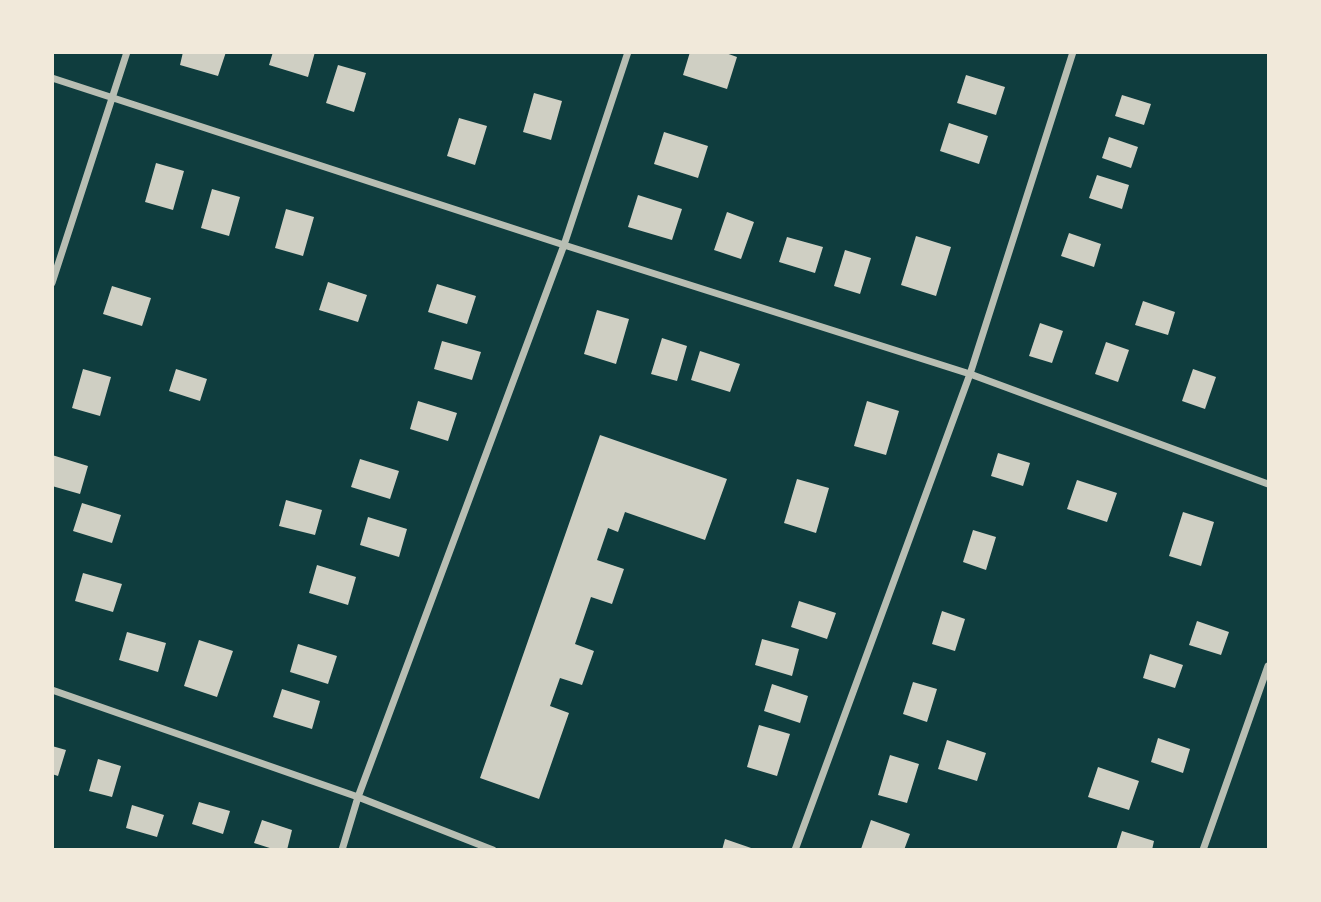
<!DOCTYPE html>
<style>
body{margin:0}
#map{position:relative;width:1321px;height:902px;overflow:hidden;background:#0f3d3e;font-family:Raleway,sans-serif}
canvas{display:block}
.frame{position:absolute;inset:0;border:54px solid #f1e9da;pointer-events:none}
</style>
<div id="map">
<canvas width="1321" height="902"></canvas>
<div class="frame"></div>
</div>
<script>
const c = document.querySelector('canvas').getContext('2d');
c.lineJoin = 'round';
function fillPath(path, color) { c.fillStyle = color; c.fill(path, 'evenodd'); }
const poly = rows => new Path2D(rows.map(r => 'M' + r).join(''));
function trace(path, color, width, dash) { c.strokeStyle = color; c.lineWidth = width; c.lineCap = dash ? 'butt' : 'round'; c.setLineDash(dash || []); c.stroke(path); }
fillPath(poly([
 [183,52,226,52,218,76,180,65],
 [273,52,315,52,308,77,269,65],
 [690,52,723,52,737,57,727,89,683,75],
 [338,65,366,73,354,112,326,103],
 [966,75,1005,87,996,115,957,103],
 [534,93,562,101,551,140,523,132],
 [1122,95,1151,104,1144,125,1115,116],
 [459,118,487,126,475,165,447,156],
 [949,123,988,136,979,164,940,151],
 [664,132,708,146,698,178,654,164],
 [1109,137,1138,147,1131,168,1102,158],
 [156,163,184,171,173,210,145,202],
 [1097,175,1129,185,1122,209,1089,198],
 [212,189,240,197,229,236,201,228],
 [638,195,682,209,672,240,628,227],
 [286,209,314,217,303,256,275,248],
 [727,212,754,222,741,259,714,250],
 [1069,233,1101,244,1094,267,1061,256],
 [916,236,951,247,936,296,901,285],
 [787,237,823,247,815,273,779,262],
 [845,250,871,258,860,294,834,286],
 [328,282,367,295,358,322,319,310],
 [437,284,476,296,467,324,428,312],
 [112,286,151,298,142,326,103,314],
 [1143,301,1175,312,1168,335,1135,325],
 [597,310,629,319,616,364,584,354],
 [1040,323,1063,331,1052,363,1029,356],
 [662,338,687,346,677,381,651,374],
 [442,341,481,352,472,380,434,369],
 [1106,342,1129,350,1118,382,1095,374],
 [700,351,740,364,730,392,691,380],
 [83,369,111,377,100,416,72,408],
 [176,369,207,379,200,401,169,391],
 [1193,369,1216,377,1205,409,1182,401],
 [418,401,457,413,448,441,410,429],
 [867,401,899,411,886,455,854,446],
 [600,435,727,479,705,540,625,512,618,532,608,528,597,560,624,569,612,604,591,597,575,644,594,651,582,685,560,678,550,706,569,713,539,799,480,778],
 [998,453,1030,463,1023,486,991,476],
 [52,455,88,466,80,494,52,486],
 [360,459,399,471,390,499,351,487],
 [797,479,829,488,816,533,784,523],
 [1077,480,1117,493,1107,522,1067,509],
 [286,500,322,510,315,535,279,526],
 [82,503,121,515,112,543,73,531],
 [1183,512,1214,522,1201,566,1169,556],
 [368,517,407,529,399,557,360,545],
 [973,530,996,537,986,570,963,562],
 [317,565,356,577,348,605,309,593],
 [83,573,122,584,113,612,75,601],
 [799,601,836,613,827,639,791,627],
 [942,611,965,619,955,651,932,644],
 [1197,621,1229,632,1221,655,1189,645],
 [127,632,166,643,158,672,119,660],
 [762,639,799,649,792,676,755,665],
 [199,640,233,651,217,697,184,686],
 [298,644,337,656,328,684,290,672],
 [1150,654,1183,665,1175,688,1143,678],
 [913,682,937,689,927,722,903,714],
 [772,684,808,696,800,723,764,711],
 [282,689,320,701,312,729,273,717],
 [759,725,790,734,777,776,747,767],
 [1158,738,1190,749,1183,773,1151,762],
 [947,740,986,753,977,781,938,769],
 [52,746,66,750,58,776,52,774],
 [890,755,919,764,907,803,878,795],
 [98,759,121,766,112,797,89,791],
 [1098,767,1139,781,1129,810,1088,797],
 [199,802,230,811,223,834,192,824],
 [132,805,164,815,157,837,126,828],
 [262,820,292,830,287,850,276,850,254,843],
 [871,820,910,834,904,850,861,849],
 [1122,831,1154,841,1152,850,1116,850],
 [725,839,754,849,754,850,722,850]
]), '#cfcfc3');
trace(poly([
 [52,78,564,245,970,374,1268,484],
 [52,283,127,52],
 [52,690,358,797,493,850],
 [342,850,358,797,564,245,628,52],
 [795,850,970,374,1073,52],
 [1203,850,1268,666]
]), '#b8beb3', 7);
</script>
